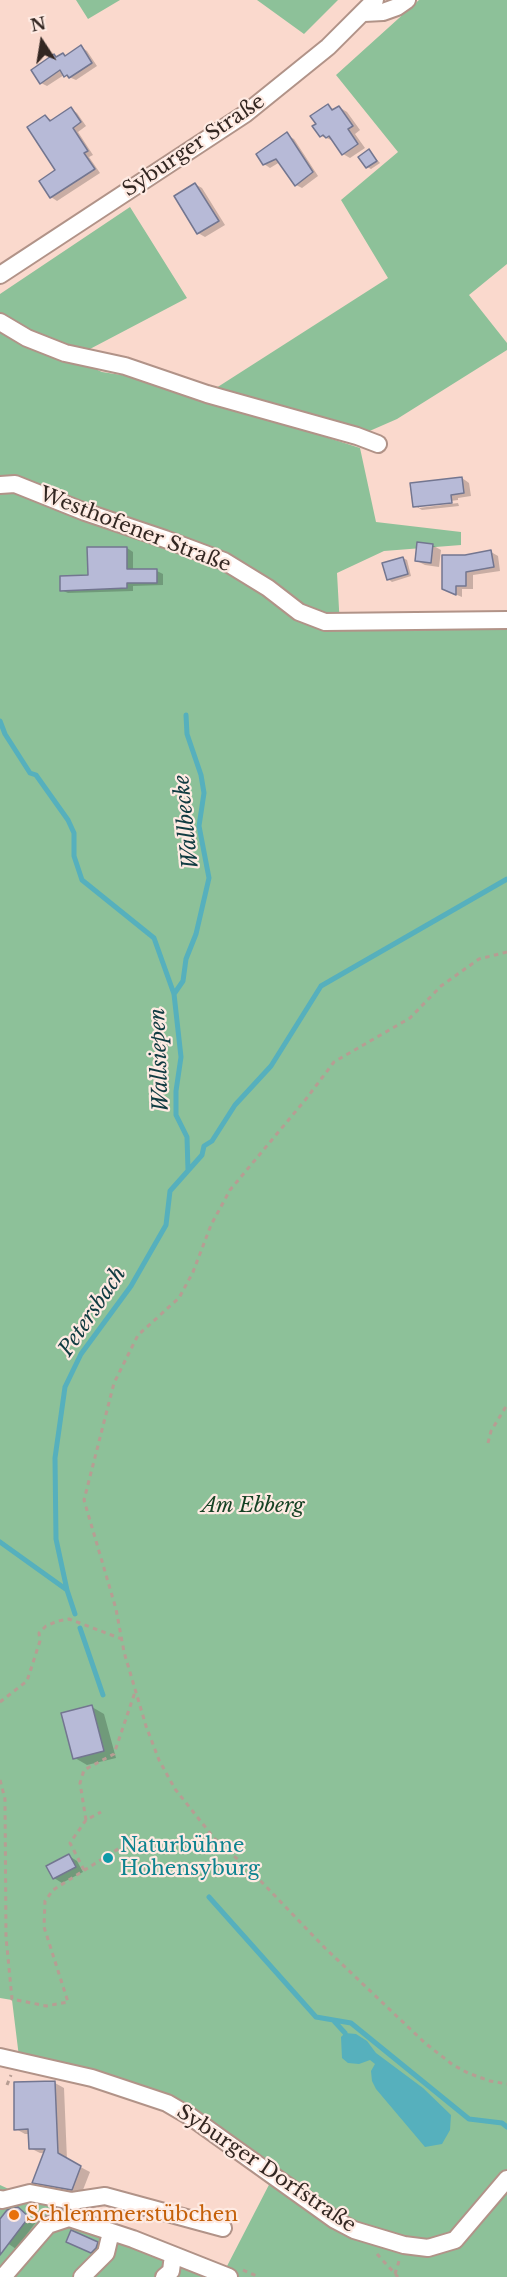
<!DOCTYPE html>
<meta charset="utf-8">
<style>
body{margin:0}
#map{position:relative;width:507px;height:2277px;overflow:hidden;background:#fad9cd;font-family:"Libre Baskerville",serif}
canvas{display:block}
.north{position:absolute;left:12px;top:12px;width:60px;height:60px;-webkit-text-stroke:4px #feeae2;paint-order:stroke;rotate:348deg;font-size:16px;font-weight:700;line-height:24px;text-align:center;color:#332722}
.north::after{content:'';display:block;margin:auto;width:21px;height:27px;background:#332722;clip-path:polygon(50% 0,100% 100%,50% 72%,0 100%)}
</style>
<div id="map">
<canvas width="507" height="2277"></canvas>
<div class="north">N</div>
</div>
<script>
const c = document.querySelector('canvas').getContext('2d');
c.lineJoin = 'round';
function fillPath(path, color) { c.fillStyle = color; c.fill(path, 'evenodd'); }
const poly = rows => new Path2D(rows.map(r => 'M' + r).join(''));
function trace(path, color, width, dash) { c.strokeStyle = color; c.lineWidth = width; c.lineCap = dash ? 'butt' : 'round'; c.setLineDash(dash || []); c.stroke(path); }
function label(font, color, halo, rows, align = 'center') {
  c.font = font + ' "Libre Baskerville",serif'; c.lineWidth = 4.5; c.setLineDash([]); c.textBaseline = 'middle'; c.strokeStyle = halo; c.fillStyle = color; for (const [text, x, y, turn = 0] of rows) {
    c.save(); c.translate(x, y); c.rotate((+turn || 0) * Math.PI / 180); c.textAlign = isNaN(turn) ? turn : align; if (halo) c.strokeText(text, 0, 0); c.fillText(text, 0, 0); c.restore();
  }
}
fillPath(poly([
 [76,0,120,0,88,19],
 [257,0,338,0,304,34],
 [419,0,507,0,507,264,469,295,507,343,507,350,397,419,365,433,213,390,388,278,341,200,398,152,336,75],
 [130,207,187,298,88,350,82,363,102,372,141,378,360,448,376,522,461,532,461,545,384,551,337,573,340,627,507,627,507,2277,0,2277,0,2185,26,2197,80,2213,225,2270,273,2177,191,2117,19,2057,12,2000,0,1998,0,294]
]), '#8dc199');
fillPath(poly([
 [345,2033,356,2034,367,2041,376,2053,423,2088,451,2115,450,2130,442,2144,425,2147,376,2089,372,2081,371,2071,375,2064,370,2060,359,2064,348,2063,342,2058,341,2037]
]), '#56b0bd');
fillPath(poly([
 [81,47,87,51,97,66,76,80,64,75,47,86,41,83,58,58,63,55,67,57],
 [328,106,335,110,339,107,347,112,360,130,355,134,365,148,350,158,343,154,334,141,321,136],
 [71,109,77,113,86,126,78,132,93,155,89,157,100,173,57,201,51,197,41,181,57,171,45,117,52,120],
 [288,136,294,139,318,176,302,188,296,185,280,162,270,168,264,164],
 [369,151,380,163,371,169,367,167],
 [195,184,202,188,225,225,205,237,198,233],
 [462,478,469,483,471,496,458,498,458,500,419,505,419,508,458,503,459,506,422,510,415,506],
 [432,545,441,550,439,567,425,565,417,561],
 [127,548,133,552,133,571,157,571,163,574,163,585,133,586,133,591,68,593,61,590,89,577],
 [491,552,498,556,500,571,473,575,473,589,462,589,462,597,450,592,466,557],
 [403,558,407,560,411,576,392,582,388,579],
 [92,1707,104,1714,116,1758,87,1765,75,1758],
 [69,1856,77,1861,83,1872,62,1883,54,1878],
 [55,2083,64,2088,67,2160,90,2172,81,2195,43,2187,34,2182,45,2153,40,2153,30,2148,30,2134,25,2134,16,2129],
 [18,2208,36,2222,16,2249,0,2238,0,2221],
 [97,2243,106,2248,100,2257,76,2246]
]), '#0003');
trace(poly([
 [0,721,5,734,30,773,36,775,68,820,74,833,74,856,82,880,154,938,174,994,181,1057,176,1091,176,1115,187,1137,188,1170],
 [174,994,183,981,186,959,196,934,209,878,199,826,204,793,201,775,187,734,186,715],
 [0,1542,67,1590,75,1614],
 [67,1590,56,1539,55,1458,65,1387,81,1354,131,1286,166,1225,170,1191,202,1155,204,1146,212,1141,235,1105,271,1066,321,986,507,879],
 [80,1628,103,1695],
 [209,1897,316,2017,351,2023,469,2119,502,2123,507,2127],
 [334,2021,345,2033]
]), '#56b0bd', 5);
const building = poly([
 [81,45,92,63,69,78,67,75,64,77,60,70,40,84,31,70,54,54,56,57,63,53,65,56,81,45],
 [328,104,332,110,339,106,353,126,348,129,358,144,342,155,329,136,326,138,323,135,320,137,312,126,316,124,310,116,328,104],
 [71,107,81,122,73,128,88,151,84,153,95,169,50,198,39,181,55,170,27,127,45,115,50,121,71,107],
 [287,132,313,172,295,186,276,159,263,165,256,154,287,132],
 [369,149,377,161,366,168,358,157,369,149],
 [195,183,219,221,197,234,174,196,195,183],
 [462,477,464,493,451,495,452,503,413,507,410,483,462,477],
 [417,542,433,544,431,563,415,561,417,542],
 [87,547,127,547,127,569,157,569,157,583,127,583,127,588,60,591,60,576,88,575,87,547],
 [491,550,494,567,466,572,466,586,456,586,456,595,442,589,442,555,465,555,491,550],
 [403,557,408,574,387,580,382,563,403,557],
 [92,1705,104,1751,73,1759,61,1713,92,1705],
 [69,1854,76,1867,53,1879,46,1866,69,1854],
 [55,2081,58,2153,81,2166,72,2190,32,2183,45,2149,29,2149,28,2129,14,2130,14,2082,55,2081],
 [18,2207,29,2217,0,2255,0,2219,7,2210,18,2207],
 [71,2230,98,2242,96,2248,91,2253,66,2242,71,2230]
]);
fillPath(building, '#b7bad7');
trace(building, '#737690', 1.5);
const minor = poly([
 [364,13,383,12,397,7,407,0],
 [0,275,245,114,328,47,375,0],
 [0,322,27,338,65,353,125,366,207,394,357,436,378,444],
 [0,485,15,484,85,512,165,539,224,561,268,588,299,612,325,622,507,620],
 [0,2057,92,2078,167,2103,191,2117,335,2220,354,2230,404,2245,428,2248,455,2240,507,2179],
 [0,2199,2,2200,30,2193,72,2201,105,2196,223,2228],
 [3,2277,48,2225,69,2218,133,2239,229,2277],
 [82,2277,106,2253,111,2232],
 [164,2277,171,2271,173,2255]
]);
trace(minor, '#b19388', 20);
trace(poly([
 [507,952,479,959,441,986,410,1018,334,1062,306,1099,230,1190,211,1225,193,1272,179,1298,138,1335,114,1383,84,1500,116,1609,124,1652,146,1726,159,1760,175,1789,214,1838,255,1875,325,1948,425,2043,453,2065,468,2073,490,2081,507,2084],
 [488,1443,491,1431,507,1405],
 [0,1702,27,1681,40,1641,39,1633,46,1626,58,1621,69,1619,122,1639],
 [0,1780,5,1799,6,1937,12,1999,46,2006,68,2002,44,1927,45,1901,53,1890,126,1844],
 [86,1820,80,1783,84,1770,114,1754,135,1692],
 [84,1870,70,1843,86,1820,101,1812],
 [7,2085,11,2075],
 [377,2254,398,2277],
 [243,2270,259,2277],
 [395,2274,399,2261]
]), '#b79d93', 3, [4.5, 4.5]);
trace(minor, '#fff', 16);
for (const [x, y, r, color] of [
 [108,1858,6,"#0f9aa8"],
 [14,2215,6,"#e8710a"]
]) { const dot = new Path2D(); dot.arc(x, y, r, 0, 2 * Math.PI); c.fillStyle = color; c.fill(dot); trace(dot, '#feeae2', 2); }
label('20px', '#332722', '#feeae2', [
 ["Syburger Straße",194,146,-34],
 ["Westhofener Straße",135,530,21],
 ["Syburger Dorfstraße",266,2169,34]
]);
label('italic 20px', '#164224', '#feeae2', [
 ["Am Ebberg",253,1506]
]);
label('20px', '#0d838f', '#feeae2', [
 ["Naturbühne",120,1846],
 ["Hohensyburg",120,1869]
], 'left');
label('20px', '#c56008', '#feeae2', [
 ["Schlemmerstübchen",26,2215]
], 'left');
label('italic 21px', '#103b41', '#feeae2', [
 ["Wallbecke",187,822,-96],
 ["Wallsiepen",160,1060,-92],
 ["Petersbach",93,1312,-56]
]);
</script>
